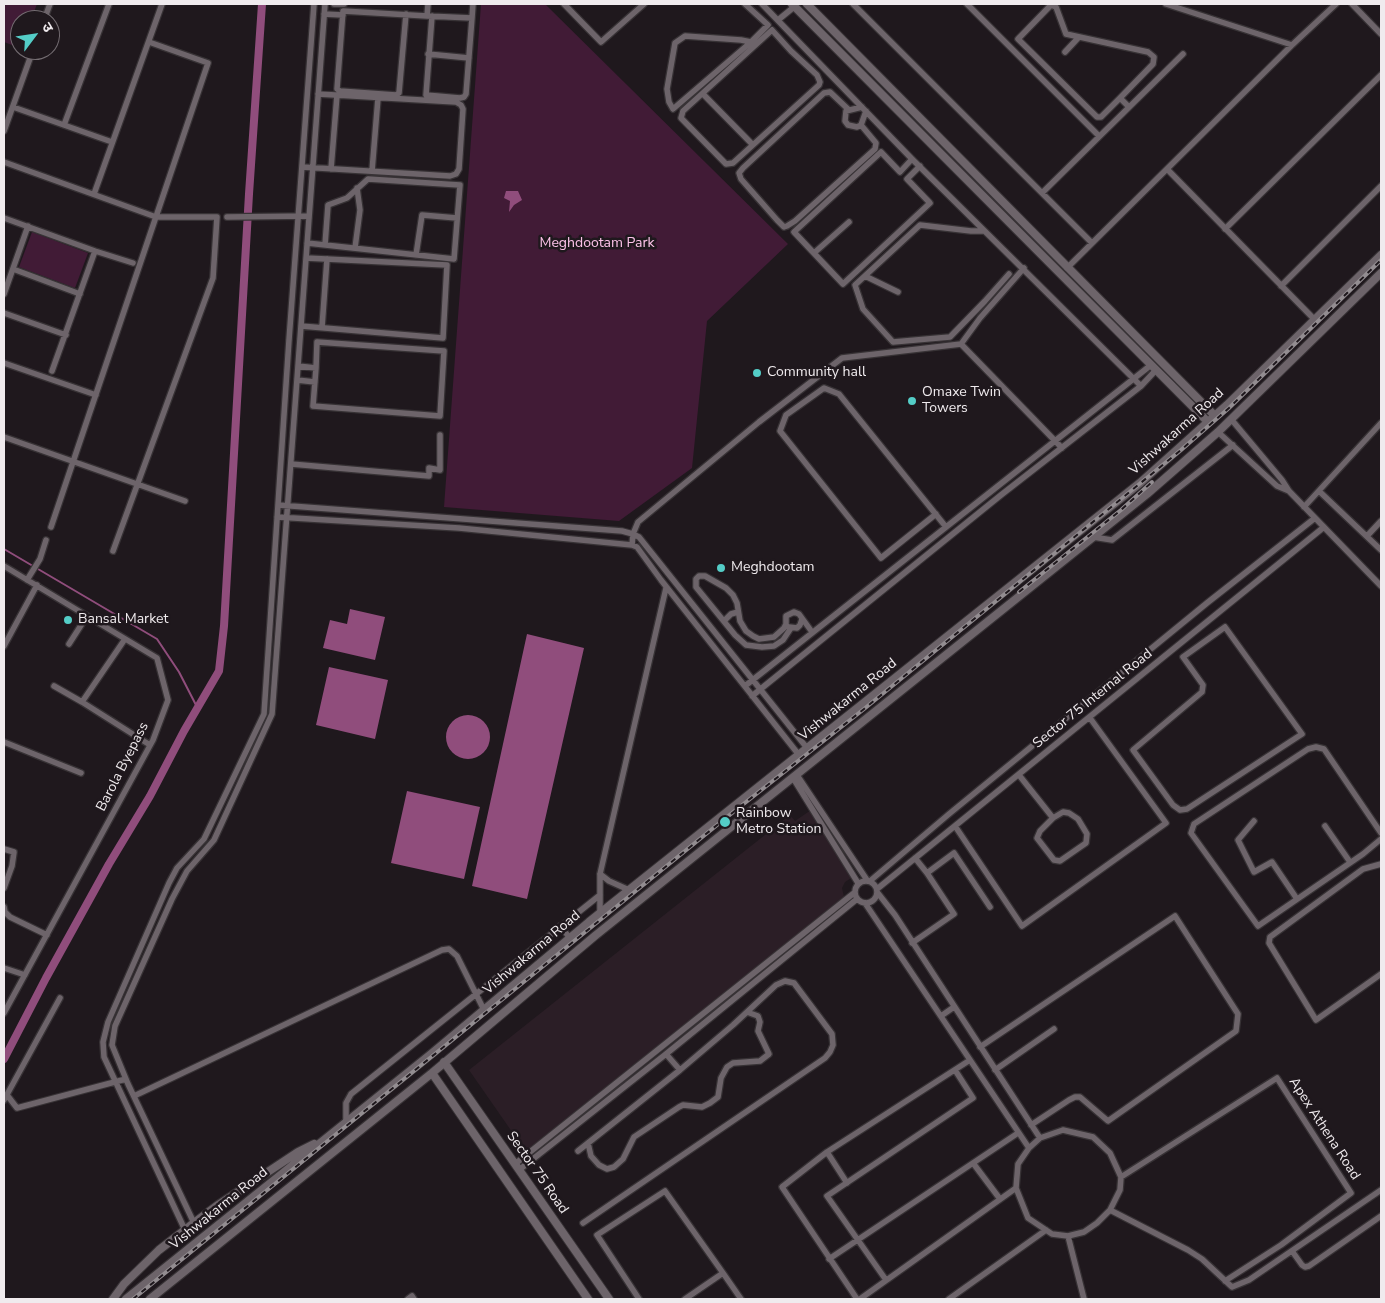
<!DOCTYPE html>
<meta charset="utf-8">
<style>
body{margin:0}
#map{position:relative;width:1385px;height:1303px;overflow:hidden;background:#1f181d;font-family:"Nunito Sans","Noto Sans Devanagari",sans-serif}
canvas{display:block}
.frame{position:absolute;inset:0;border:5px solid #f0ebee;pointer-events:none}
.north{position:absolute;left:10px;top:10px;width:50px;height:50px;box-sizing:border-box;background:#1f181d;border:1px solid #736c71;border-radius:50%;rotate:59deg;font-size:14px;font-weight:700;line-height:20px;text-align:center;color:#f0ebee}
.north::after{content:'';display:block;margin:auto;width:18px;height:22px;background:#54cdc7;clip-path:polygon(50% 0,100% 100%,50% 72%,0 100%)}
</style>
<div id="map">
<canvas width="1385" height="1303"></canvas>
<div class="frame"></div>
<div class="north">उ</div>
</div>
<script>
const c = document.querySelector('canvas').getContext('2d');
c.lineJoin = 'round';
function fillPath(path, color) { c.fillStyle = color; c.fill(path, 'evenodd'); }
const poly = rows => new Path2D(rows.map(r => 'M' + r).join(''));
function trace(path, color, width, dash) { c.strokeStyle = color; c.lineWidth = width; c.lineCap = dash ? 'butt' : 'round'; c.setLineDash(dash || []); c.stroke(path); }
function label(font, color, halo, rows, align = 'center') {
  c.font = font + ' "Nunito Sans",sans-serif'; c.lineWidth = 5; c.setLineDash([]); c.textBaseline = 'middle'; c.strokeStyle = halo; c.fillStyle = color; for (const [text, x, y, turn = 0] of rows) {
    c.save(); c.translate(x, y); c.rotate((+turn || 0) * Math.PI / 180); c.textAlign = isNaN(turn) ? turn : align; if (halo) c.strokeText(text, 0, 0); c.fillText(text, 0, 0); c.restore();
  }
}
fillPath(poly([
 [811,810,856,875,845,882,842,888,844,897,526,1152,469,1070,790,815,795,821]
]), '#2b1e26');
fillPath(poly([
 [4,4,37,4,31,20,20,20,20,48,4,42],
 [481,4,545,4,788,244,707,321,692,468,619,521,444,507],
 [32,232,88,253,75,288,19,267]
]), '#411b36');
fillPath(poly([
 [506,191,518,191,522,200,514,205,509,212,510,201,504,198],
 [350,609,385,617,375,660,323,648,330,620,347,624],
 [527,634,584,648,527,899,472,886],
 [329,667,388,680,375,739,316,725],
 '446 737a22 22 0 1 1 44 0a22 22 0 1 1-44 0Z',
 [407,791,480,807,464,879,391,863]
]), '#904d7c');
trace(poly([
 [4,549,157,639,179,672,197,707]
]), '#904d7c', 2);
trace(poly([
 [4,1059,46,978,109,864,150,796,184,731,219,671,224,626,249,194,262,4]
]), '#904d7c', 8);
const street = poly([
 [334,4,344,4],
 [564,4,601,42,644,4],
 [745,4,768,25,751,42,673,109,669,102,667,89,675,43,685,36,741,40,751,42],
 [762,4,912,159,1141,386],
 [853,4,1092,243],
 [967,4,1099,136],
 [1166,4,1292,45],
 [1352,4,1381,34],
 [324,14,343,15],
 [406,14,399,93,396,95,340,91,337,89,343,11,427,16,472,18,466,94,464,97,460,98,426,95,432,16],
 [427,16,428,4],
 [472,18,473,4],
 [44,20,50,4],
 [778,20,794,7],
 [772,30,791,51,817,75,820,82,819,85,733,163,726,164,681,118,683,111,772,30],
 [1065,52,1079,37],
 [428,54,469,58],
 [703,94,752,144],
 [1120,98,1153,64,1154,57,1148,52,1066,34,1056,7,1051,5,1018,39,1097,117,1101,117,1120,98,1129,107],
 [13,107,112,142],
 [862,107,846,111,845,121,848,125,857,127,861,125,866,111],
 [849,110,830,92,824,93,743,168,739,173,741,179,777,220,784,227,787,226,795,221,875,149,876,143,861,125],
 [64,125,109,4],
 [4,131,33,50],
 [912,159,900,172,881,152,794,232,843,284,930,203,907,179,920,166],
 [4,162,156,217,217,217,213,278,113,551],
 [302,167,450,176,456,174,459,169,463,109,461,105,456,102,318,94],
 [331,169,337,95],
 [1167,169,1315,320],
 [372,171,378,98],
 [1042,193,1183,54],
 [94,194,162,4],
 [227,217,309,216],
 [4,218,95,251,133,263],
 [1225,229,1381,75],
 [984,231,971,231,920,225,855,285,863,309,893,342,950,337,985,301,1009,274],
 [307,243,454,259,460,185,368,179,347,198,328,205,325,245],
 [355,248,360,210,357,188],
 [814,253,849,222],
 [416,255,422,215,457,218],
 [1067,268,1292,45,1336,4],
 [13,269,80,294],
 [865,276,898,292],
 [1281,286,1381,186],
 [4,294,28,226],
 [4,313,66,335],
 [301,326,443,338,447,265,306,258],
 [322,327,327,259],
 [961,344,980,318,1024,268],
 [4,363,96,395],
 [298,366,316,368,317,342,444,351,440,416,313,406,316,368],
 [52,371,95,251],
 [297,380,315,382],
 [1231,419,1282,480,1289,491,1381,586],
 [1218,432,1277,486,1289,491],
 [4,437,185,501],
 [291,464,429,476,429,468,440,470,440,435],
 [1319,491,1381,550],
 [278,505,622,531,633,534,639,537,807,748],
 [1304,507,1381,423],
 [936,514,881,558,780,431,786,415,824,388,839,394,946,527],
 [277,517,459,528,632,545,637,547,661,580,799,755],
 [51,527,208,63,149,42],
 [1367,536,1381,521],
 [1093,537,1112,540,1233,445],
 [632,545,633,534,638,522,759,422,842,358,961,344,1062,448],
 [4,566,157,658,168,700,153,740,4,1013],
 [27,580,40,559,46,540],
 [724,621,731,614,738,612],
 [789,627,797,628,800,625,802,619],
 [1225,627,1302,734,1187,809,1180,810,1173,805,1133,750,1202,692,1203,685,1183,657,1225,627],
 [791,628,783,640,774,646,762,647,746,645,735,635,696,587,696,579,699,576,705,576,726,588,733,595,737,603,740,621,746,631,753,636,759,639,774,637,784,628,786,624,786,616,794,612,799,614,812,632],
 [125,639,82,702,150,745],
 [69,644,87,616],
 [4,646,37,585],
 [54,686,82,702],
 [745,686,1151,365],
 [752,696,1001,495,1141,386,1156,370],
 [4,742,81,773],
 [797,775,867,880],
 [1019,775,1053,818,1063,812,1069,813,1078,819,1087,834,1086,843,1060,861,1054,860,1037,838,1040,831,1053,818],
 [793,778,858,883],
 [1254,821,1238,840,1254,872,1272,862,1297,899],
 [955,826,1022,926,1166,823,1090,718],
 [1325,826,1350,862],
 [1381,833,1324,749,1316,747,1308,749,1194,824,1191,833,1258,926,1363,854,1381,839],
 [4,849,14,852,12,866,4,888],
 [915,858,927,873],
 [1381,864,1363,869,1270,937,1269,943,1316,1020,1381,974],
 [600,874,609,881,629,890],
 '855 892a11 11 0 1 1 22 0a11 11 0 1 1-22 0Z',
 [870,881,949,814,1207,603,1315,518],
 [877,889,1324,527],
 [877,892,895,915,1040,1138],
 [865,903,1029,1148],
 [4,907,5,912,10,917,47,935],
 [600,913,600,874,666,588],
 [560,926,570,938],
 [912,943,954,914,927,873,954,853,990,907],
 [4,968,25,975],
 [941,1016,954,1007],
 [980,1047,1175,916,1238,1014,1236,1031,1108,1121,1080,1097,1075,1097,1069,1100,1031,1125],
 [666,1054,680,1070],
 [995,1070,1054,1029],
 [7,1095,17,1108,126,1079],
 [134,1096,442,950,449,949,457,956,484,1010],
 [4,1100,60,998],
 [346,1123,346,1103,351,1094,600,895],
 [1063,1130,1093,1137,1110,1153,1121,1177,1120,1190,1110,1210,1097,1223,1084,1232,1068,1236,1052,1234,1028,1218,1016,1188,1018,1164,1029,1148,1040,1138,1063,1130],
 [588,1143,591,1156,599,1165,607,1169,614,1167,623,1159,634,1137,679,1107,683,1105,702,1107,710,1103,718,1097,721,1078,727,1067,733,1063,760,1061,769,1054,758,1031,760,1022,758,1016,747,1012],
 [578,1151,680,1070,733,1025,776,985,785,981,794,983,832,1034,833,1045,830,1052,825,1058,583,1223],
 [827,1152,847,1183],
 [973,1163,1000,1199],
 [515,1164,854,893],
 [519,1170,666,1054,857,899],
 [1121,1177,1277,1078,1351,1193,1281,1245,1225,1281],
 [1110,1210,1188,1250,1202,1259,1232,1287,1249,1280,1381,1190],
 [194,1223,128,1084,112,1045,115,1026,172,899,187,871,214,840,272,714,325,4],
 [185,1230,104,1057,103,1042,108,1022,169,883,177,868,204,839,264,714,289,340,314,4],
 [1068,1236,1084,1299],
 [1292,1251,1302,1265,1305,1267,1309,1266,1381,1216],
 [829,1259,1018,1133],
 [723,1273,741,1299],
 [886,1280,827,1196,973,1098,955,1070],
 [408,1299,412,1296,414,1299],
 [639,1299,597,1235,665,1191,723,1273,685,1299],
 [857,1299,782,1187,827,1152,970,1060],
 [860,1299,1016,1188],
 [949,1299,1046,1230]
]);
const secondary = poly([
 [792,4,1208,422],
 [807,4,1215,416],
 [444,1062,609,1299],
 [432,1073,588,1299],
 [113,1299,124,1284,159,1250,194,1223,218,1205,298,1152,314,1144],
 [126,1299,431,1054,589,922,1140,483,1227,405,1381,255],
 [150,1299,432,1073,596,935,1147,494,1218,432,1381,273]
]);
trace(street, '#373235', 8);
trace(secondary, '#373235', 10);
trace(street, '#6d646a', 5.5);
trace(secondary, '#6d646a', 8);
const rail = poly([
 [1019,592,1121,510,1152,482],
 [133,1299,722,821,864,709,1181,450,1229,408,1381,260]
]);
trace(rail, '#938d91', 4);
trace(rail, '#1f181d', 2, [5.5]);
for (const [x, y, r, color] of [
 [757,373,5,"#54cdc7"],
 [912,401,5,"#54cdc7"],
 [721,568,5,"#54cdc7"],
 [68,620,5,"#54cdc7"],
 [725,822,6,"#54cdc7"]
]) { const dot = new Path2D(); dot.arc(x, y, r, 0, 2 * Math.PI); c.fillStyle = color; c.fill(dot); trace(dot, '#1f181d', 2); }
label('14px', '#fcc2e8', '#1f181d', [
 ["Meghdootam Park",597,244]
]);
label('14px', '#f0ebee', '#1f181d', [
 ["Community hall",767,373],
 ["Omaxe Twin",922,393],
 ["Towers",922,409],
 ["Meghdootam",731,568],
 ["Bansal Market",78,620],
 ["Rainbow",736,814],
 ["Metro Station",736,830]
], 'left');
label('14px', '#f0ebee', '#1f181d', [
 ["Vishwakarma Road",1177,432,-42],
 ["Sector 75 Internal Road",1093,699,-39],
 ["Vishwakarma Road",848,700,-39],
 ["Barola Byepass",123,767,-63],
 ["Vishwakarma Road",532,953,-40],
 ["Apex Athena Road",1324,1129,57],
 ["Sector 75 Road",537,1173,55],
 ["Vishwakarma Road",219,1209,-39]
]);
</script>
